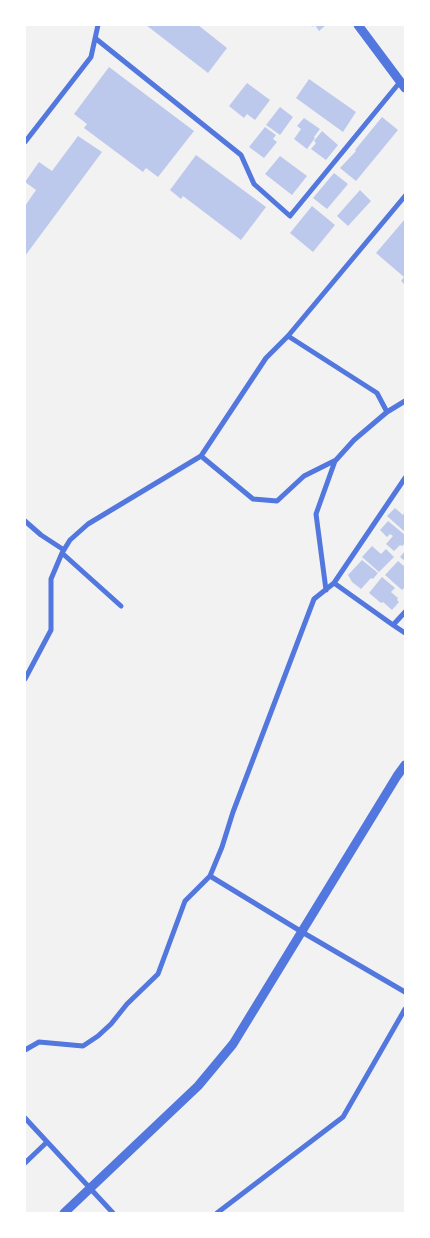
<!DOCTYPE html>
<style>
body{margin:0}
#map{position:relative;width:430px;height:1238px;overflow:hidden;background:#f2f2f2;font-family:Literata,serif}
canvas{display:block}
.frame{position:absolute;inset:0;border:26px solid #fff;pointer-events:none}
</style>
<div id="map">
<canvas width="430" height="1238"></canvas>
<div class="frame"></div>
</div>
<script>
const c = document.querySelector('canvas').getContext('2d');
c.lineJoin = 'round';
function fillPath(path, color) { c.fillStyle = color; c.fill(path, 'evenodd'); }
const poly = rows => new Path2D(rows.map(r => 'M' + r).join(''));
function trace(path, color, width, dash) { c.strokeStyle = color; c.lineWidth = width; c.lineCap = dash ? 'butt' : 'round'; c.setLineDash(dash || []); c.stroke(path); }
fillPath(poly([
 [146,25,198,25,227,48,208,73],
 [311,25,326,25,319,31,315,25,312,27],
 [109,67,194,131,158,177,146,168,143,172,84,128,87,124,74,114],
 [309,79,356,112,343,132,296,98],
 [247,83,270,100,255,120,247,114,244,118,229,106],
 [280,107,293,117,280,135,266,125],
 [382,117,398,130,356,181,340,168,356,151,355,150],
 [304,118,320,129,314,137,315,138,307,149,294,139,301,129,297,126],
 [265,127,276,135,273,139,277,142,264,158,249,147],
 [322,131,338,145,326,160,311,149,316,143,314,141],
 [78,136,102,152,25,256,25,206,36,190,25,182,39,162,52,171],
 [196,155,266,207,241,240,183,196,181,199,170,190],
 [280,156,307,176,292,195,265,174],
 [334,173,348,184,327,209,313,198],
 [360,190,371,201,348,226,337,216],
 [312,206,335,225,313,252,290,233],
 [405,219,405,285,401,281,404,277,376,253],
 [395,508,403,515,405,512,405,532,387,516],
 [388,521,405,535,405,543,402,546,400,545,394,551,386,544,393,536,390,534,387,537,380,530],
 [372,546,381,554,386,549,394,557,379,572,362,557],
 [405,551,405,561,400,557],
 [362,560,378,573,373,579,371,578,361,589,352,582,348,575],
 [398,561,405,567,405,587,402,590,385,575],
 [382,577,395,588,391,592,398,598,397,600,399,602,392,610,383,602,381,603,369,593]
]), '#bdc9ec');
trace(poly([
 [95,38,241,155,254,184,290,216,400,82],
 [25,142,91,57,98,25],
 [288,336,377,393,387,412],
 [201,456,253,499,277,501,304,476,336,460,354,440,387,412,405,401],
 [25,521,41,535,64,550],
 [62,553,121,606],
 [334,583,393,625],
 [326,590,316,514,335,461],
 [405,612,393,625,405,633],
 [25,679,51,630,51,579,62,553,70,540,88,524,201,456,266,358,288,336,405,196],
 [210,876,302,932,405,992],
 [25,1050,39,1042,83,1046,98,1036,111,1024,127,1004,158,974,185,901,210,876,222,847,233,812,314,599,334,583,405,478],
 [25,1118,113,1213],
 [25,1163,47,1142],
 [217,1213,343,1117,405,1009]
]), '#5277de', 5);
trace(poly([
 [358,25,405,88],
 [64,1213,198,1086,233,1044,397,776,405,765]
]), '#5277de', 9);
</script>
